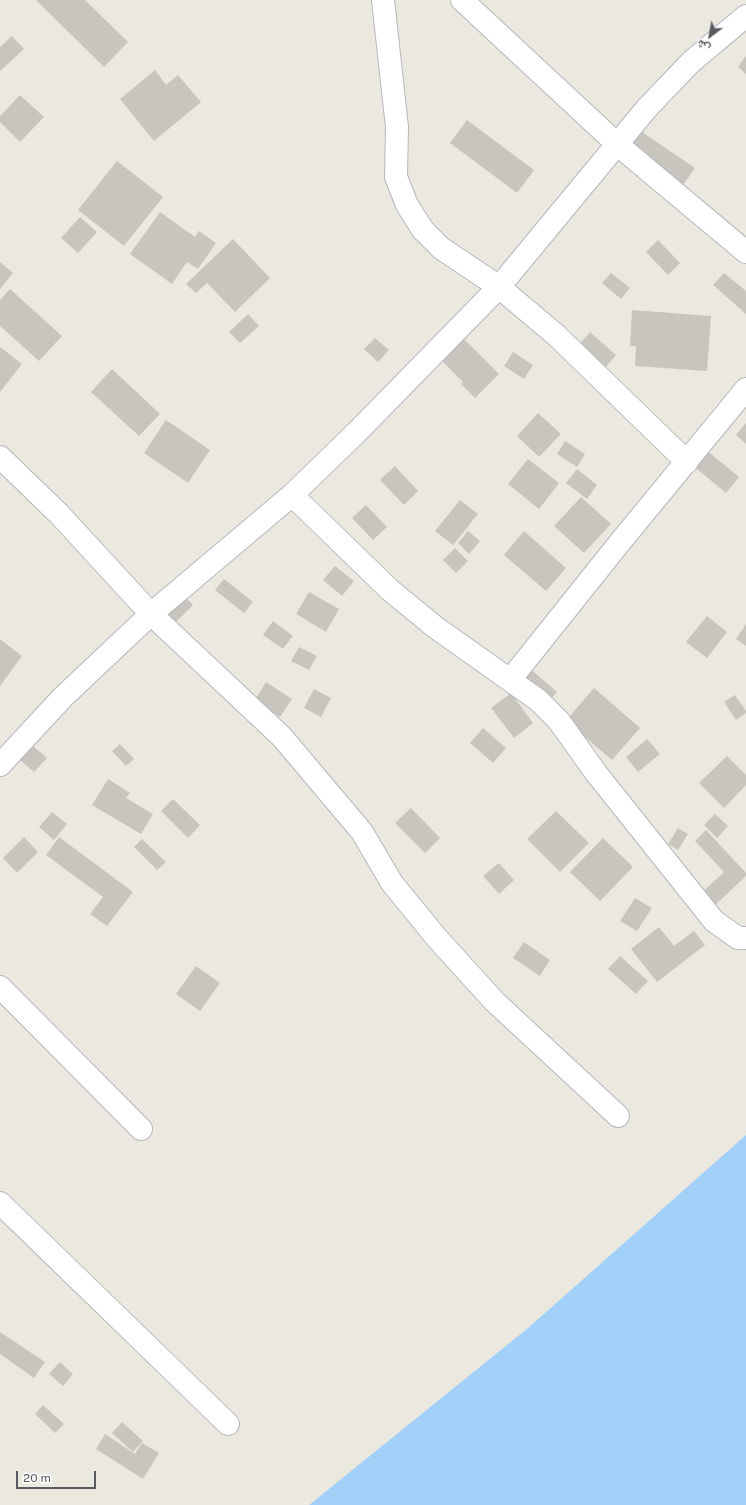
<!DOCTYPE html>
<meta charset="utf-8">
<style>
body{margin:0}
#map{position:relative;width:746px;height:1505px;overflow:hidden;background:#ebe8e0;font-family:"Public Sans",Vazirmatn,sans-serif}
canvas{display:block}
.north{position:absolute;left:690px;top:16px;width:40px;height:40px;-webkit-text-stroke:3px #fff;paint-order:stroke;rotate:212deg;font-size:11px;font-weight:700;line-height:16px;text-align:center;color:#585b60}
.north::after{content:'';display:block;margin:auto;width:14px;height:18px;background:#585b60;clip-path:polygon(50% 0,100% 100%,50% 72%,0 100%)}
.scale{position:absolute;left:16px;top:1471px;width:80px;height:18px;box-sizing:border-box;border:2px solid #585b60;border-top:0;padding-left:5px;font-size:12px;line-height:14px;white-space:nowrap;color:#585b60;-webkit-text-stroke:3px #fff;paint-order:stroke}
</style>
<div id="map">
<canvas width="746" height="1505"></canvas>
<div class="north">ش</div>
<div class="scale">20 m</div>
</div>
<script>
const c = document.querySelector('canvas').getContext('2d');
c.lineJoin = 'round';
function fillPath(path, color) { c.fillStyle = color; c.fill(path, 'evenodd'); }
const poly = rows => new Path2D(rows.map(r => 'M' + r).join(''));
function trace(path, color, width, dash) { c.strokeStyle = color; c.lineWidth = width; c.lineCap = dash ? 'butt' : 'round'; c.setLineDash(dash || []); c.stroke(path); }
fillPath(poly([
 [746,1135,746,1505,309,1505,528,1328]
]), '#a2d0f8');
fillPath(poly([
 [36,0,85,0,128,42,104,67],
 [12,36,24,49,0,71,0,47],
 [746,56,746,74,738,67],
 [155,70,166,85,178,75,201,102,154,141,120,99],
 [20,95,44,117,20,142,0,122,0,116],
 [467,120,534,170,517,193,450,143],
 [639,130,695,168,683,185,628,147],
 [117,161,163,197,124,246,78,210],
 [160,212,195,237,199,231,216,243,198,269,187,262,172,284,130,254],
 [80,217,97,232,78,253,61,238],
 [233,239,270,278,235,312,207,283,196,293,186,284],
 [658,240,680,263,668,275,646,252],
 [0,262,13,273,0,289],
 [611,273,630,288,621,299,602,283],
 [724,273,746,291,746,314,713,285],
 [10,289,62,336,39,361,0,326,0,300],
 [632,310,711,316,707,371,635,366,636,346,630,346],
 [248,314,259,326,240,343,229,332],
 [590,332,616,355,600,374,574,350],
 [461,336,499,374,475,398,461,384,463,382,439,358],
 [375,338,389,350,378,362,364,349],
 [0,347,22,364,0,392],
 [513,352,533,365,524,379,504,366],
 [112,369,160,414,139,436,91,392],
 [538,413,561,434,539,457,517,436],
 [166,420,210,450,188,483,144,453],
 [746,423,746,444,736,435],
 [565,441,585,454,577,467,557,454],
 [699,444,739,477,726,493,686,460],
 [528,459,559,483,539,509,508,484],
 [395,466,418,491,404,505,380,480],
 [577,469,597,485,587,499,566,483],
 [581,497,611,524,584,553,554,526],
 [460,500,478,514,453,545,435,531],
 [366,505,387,527,373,540,352,518],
 [468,531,480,541,469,554,458,543],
 [524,531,566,568,546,591,504,555],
 [455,548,468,561,456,573,443,560],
 [335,566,354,581,342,596,323,580],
 [224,579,253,602,244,613,215,590],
 [172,584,193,605,167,631,145,610],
 [309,592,339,609,326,632,296,614],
 [707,616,727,632,707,658,686,642],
 [273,621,293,636,283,649,263,635],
 [746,624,746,646,736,639],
 [0,639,22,656,0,686],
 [299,647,317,656,309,670,291,661],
 [519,659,557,692,544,706,507,674],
 [266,682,292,699,280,717,255,700],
 [594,688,640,728,612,760,585,737,581,741,562,725],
 [314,689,331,698,321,717,304,708],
 [511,693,533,723,514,738,491,708],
 [735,695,746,711,746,713,736,720,724,702],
 [483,728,506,748,493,763,470,743],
 [25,739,47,758,34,772,13,754],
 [647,739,660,754,638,772,626,757],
 [120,744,134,759,126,766,112,751],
 [727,756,746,775,746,785,724,808,699,783],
 [108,779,130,793,126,798,153,814,141,834,92,805],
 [173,799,200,825,188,838,161,811],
 [411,808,440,838,425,853,395,823],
 [556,811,589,843,560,872,527,839],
 [52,812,67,824,54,840,39,827],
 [715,814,728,826,717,838,704,825],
 [678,828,688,834,678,850,668,844],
 [706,830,746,873,746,876,710,910,697,897,724,872,695,841],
 [24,837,38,852,17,873,3,858],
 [59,837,133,892,107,926,90,914,103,897,46,855],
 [603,838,633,867,600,901,570,872],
 [142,839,166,862,157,870,134,847],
 [499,863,514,880,499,894,483,876],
 [635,898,652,908,637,931,620,921],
 [659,927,674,946,694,931,705,945,657,982,631,949],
 [524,942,550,960,540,976,513,958],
 [620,956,648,981,636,994,608,969],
 [196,966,220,983,200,1011,176,994],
 [0,1332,45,1362,34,1378,0,1354],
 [60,1362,73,1374,63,1386,49,1374],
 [43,1405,64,1424,55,1433,35,1414],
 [122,1422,143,1441,133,1452,112,1433],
 [105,1434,135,1454,142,1443,159,1453,143,1479,96,1449]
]), '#c8c5bf');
const minor = poly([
 [383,0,397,127,396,177,407,205,423,230,441,248,499,287,556,335,687,462],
 [462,0,618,145,746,252],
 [0,457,59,514,151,614,282,737,362,832,392,883,436,937,494,1001,618,1116],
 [292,495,390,590,435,627,538,700,559,721,596,773,714,921,738,938,746,938],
 [510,680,621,541,746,389],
 [0,765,63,697,151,614,292,495,357,432,499,287,647,108,691,62,746,16],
 [0,987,141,1129],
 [0,1203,228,1424]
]);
trace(minor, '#b5b7bc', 24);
trace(minor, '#fff', 22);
</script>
